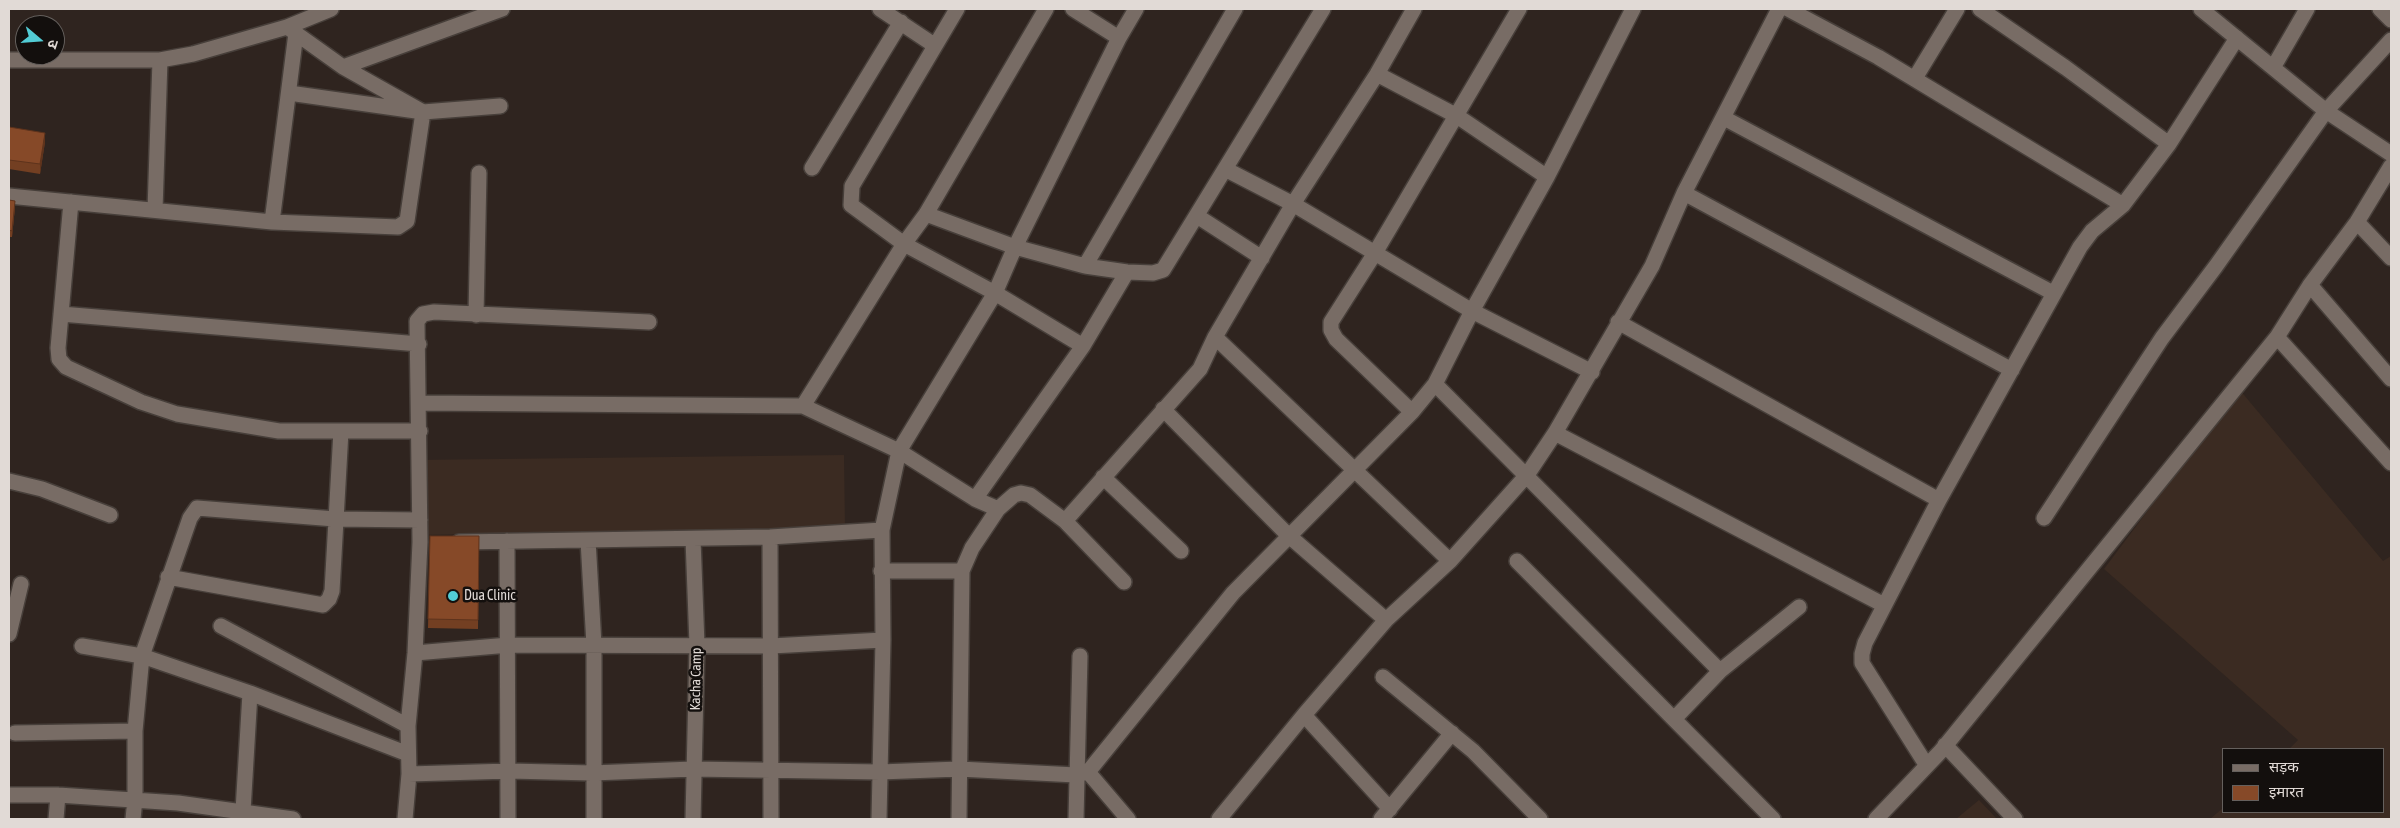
<!DOCTYPE html>
<meta charset="utf-8">
<style>
body{margin:0}
#map{position:relative;width:2400px;height:828px;overflow:hidden;background:#2f241f;font-family:"Asap Condensed","Noto Sans Devanagari",sans-serif}
canvas{display:block}
.frame{position:absolute;inset:0;border:10px solid #e1dad6;pointer-events:none}
.legend{position:absolute;left:2222px;top:748px;width:162px;height:65px;box-sizing:border-box;background:#130f0d;border:1px solid #65605d;margin:0;padding:6px 9px;list-style:none;font-size:15px;color:#e1dad6}
.legend li{display:flex;align-items:center;gap:10px;height:25px}
.legend b{width:25px;border:1px solid #65605d}
.north{position:absolute;left:15px;top:15px;width:50px;height:50px;box-sizing:border-box;background:#130f0d;border:1px solid #65605d;border-radius:50%;rotate:108deg;font-size:14px;font-weight:700;line-height:20px;text-align:center;color:#e1dad6}
.north::after{content:'';display:block;margin:auto;width:18px;height:22px;background:#52ccd5;clip-path:polygon(50% 0,100% 100%,50% 72%,0 100%)}
</style>
<div id="map">
<canvas width="2400" height="828"></canvas>
<div class="frame"></div>
<ul class="legend">
<li><b style="height:6px;background:#786c65"></b>सड़क</li>
<li><b style="height:14px;background:#864928"></b>इमारत</li>
</ul>
<div class="north">उ</div>
</div>
<script>
const c = document.querySelector('canvas').getContext('2d');
c.lineJoin = 'round';
function fillPath(path, color) { c.fillStyle = color; c.fill(path, 'evenodd'); }
const poly = rows => new Path2D(rows.map(r => 'M' + r).join(''));
function trace(path, color, width, dash) { c.strokeStyle = color; c.lineWidth = width; c.lineCap = dash ? 'butt' : 'round'; c.setLineDash(dash || []); c.stroke(path); }
function label(font, color, halo, rows, align = 'center') {
  c.font = font + ' "Asap Condensed",sans-serif'; c.lineWidth = 5; c.setLineDash([]); c.textBaseline = 'middle'; c.strokeStyle = halo; c.fillStyle = color; for (const [text, x, y, turn = 0] of rows) {
    c.save(); c.translate(x, y); c.rotate((+turn || 0) * Math.PI / 180); c.textAlign = isNaN(turn) ? turn : align; if (halo) c.strokeText(text, 0, 0); c.fillText(text, 0, 0); c.restore();
  }
}
fillPath(poly([
 [2239,389,2383,561,2391,556,2391,819,2210,819,2224,807,2224,812,2384,812,2384,749,2289,749,2298,740,2104,569],
 [844,455,845,529,414,535,413,460],
 [1979,800,1997,819,1956,819]
]), '#3b2b22');
const minor = poly([
 [880,9,934,45],
 [957,9,852,186,851,205,904,244,995,293,1083,346],
 [1073,9,1119,38],
 [1788,9,1878,57,2123,205],
 [1980,9,2066,68,2169,144],
 [2201,9,2326,111,2391,154],
 [2380,9,2391,20],
 [9,60,160,60,193,54,287,27,331,9],
 [2274,66,2307,9],
 [343,67,502,9],
 [1377,74,1457,116,1547,177],
 [1915,78,1957,9],
 [289,93,423,112,500,106],
 [1724,118,2053,293],
 [812,168,901,22],
 [1225,169,1293,204,1472,311,1592,372],
 [1684,193,2012,370],
 [9,196,272,222,398,227,407,221,423,112,343,67,287,27],
 [71,202,58,348,59,359,66,367,141,402,177,414,279,431,420,431],
 [155,210,160,60],
 [926,214,1015,247,1085,266,1127,272,1153,273,1163,270,1323,9],
 [1197,216,1262,258],
 [272,222,296,33],
 [2357,222,2391,258],
 [1085,266,1235,9],
 [2310,285,2391,379],
 [61,314,419,344],
 [476,315,479,173],
 [1618,322,1939,500],
 [1215,337,1450,561],
 [2277,337,2391,463],
 [1435,384,1720,671,1674,719],
 [420,403,803,406,899,451,975,499,998,509],
 [803,406,904,244,926,214,1046,9],
 [1163,409,1288,535,1386,620],
 [1412,412,1336,339,1331,330,1331,322,1375,253,1519,9],
 [1555,433,1884,605],
 [1103,477,1181,551],
 [9,481,42,489,110,515],
 [975,499,1083,346,1127,272],
 [2044,518,2162,338,2216,266,2326,111,2391,40],
 [1065,521,1200,369,1215,337,1293,204,1377,74,1414,9],
 [770,537,771,819],
 [693,539,697,645,693,819],
 [588,540,594,645,594,819],
 [507,541,508,819],
 [459,542,770,537,882,530],
 [1517,561,1773,819],
 [881,571,962,571],
 [168,577,323,605,329,599,332,591,341,431],
 [221,626,408,726],
 [9,634,21,584],
 [82,646,142,656,250,693,408,754],
 [415,653,509,645,771,646,883,640],
 [1720,671,1799,607],
 [1383,677,1473,751,1540,819],
 [1304,715,1390,809],
 [15,733,135,731],
 [1945,745,2015,819],
 [1927,766,1862,663,1862,654,1865,643,1939,500,2080,247,2092,231,2123,205,2169,144,2237,38],
 [1088,772,1128,819],
 [409,774,510,771,592,773,693,769,880,772,959,769,1076,775,1088,772,1233,593,1412,412,1435,384,1472,311,1547,177,1633,9],
 [9,795,58,795,178,803,293,819],
 [243,811,250,693],
 [56,819,58,795],
 [133,819,135,799,135,731,142,656,190,518,197,508,335,519,420,520],
 [405,819,409,774,408,726,415,653,420,542,417,321,423,314,434,312,649,322],
 [879,819,883,640,882,530,899,451,995,293,1015,247,1119,38,1136,9],
 [959,819,962,571,972,548,998,509,1014,495,1021,493,1030,495,1065,521,1124,582],
 [1076,819,1080,656],
 [1219,819,1304,715,1386,620,1450,561,1527,475,1555,433,1652,266,1684,193,1779,9],
 [1381,819,1452,733],
 [1876,819,1941,751,2277,337,2310,285,2357,222,2391,166]
]);
trace(minor, '#473f3a', 18);
trace(minor, '#786c65', 15);
fillPath(poly([
 [9,127,45,142,40,174,9,169],
 [9,200,15,207,12,237,9,237],
 [430,536,479,536,478,629,428,628]
]), '#733f22');
fillPath(poly([
 [45,133,45,142,40,174,40,164],
 [15,201,15,207,12,237,12,231]
]), '#5e331c');
const building = poly([
 [9,127,45,133,40,164,9,160,9,127],
 [9,200,15,201,12,231,9,230,9,200],
 [430,536,479,536,478,620,428,619,430,536]
]);
fillPath(building, '#864928');
trace(building, '#5e331c', 1);
for (const [x, y, r, color] of [
 [453,596,6,"#52ccd5"]
]) { const dot = new Path2D(); dot.arc(x, y, r, 0, 2 * Math.PI); c.fillStyle = color; c.fill(dot); trace(dot, '#130f0d', 2); }
label('14px', '#e1dad6', '#130f0d', [
 ["Dua Clinic",464,596]
], 'left');
label('14px', '#e1dad6', '#130f0d', [
 ["Kacha Camp",696,679,-89]
]);
</script>
